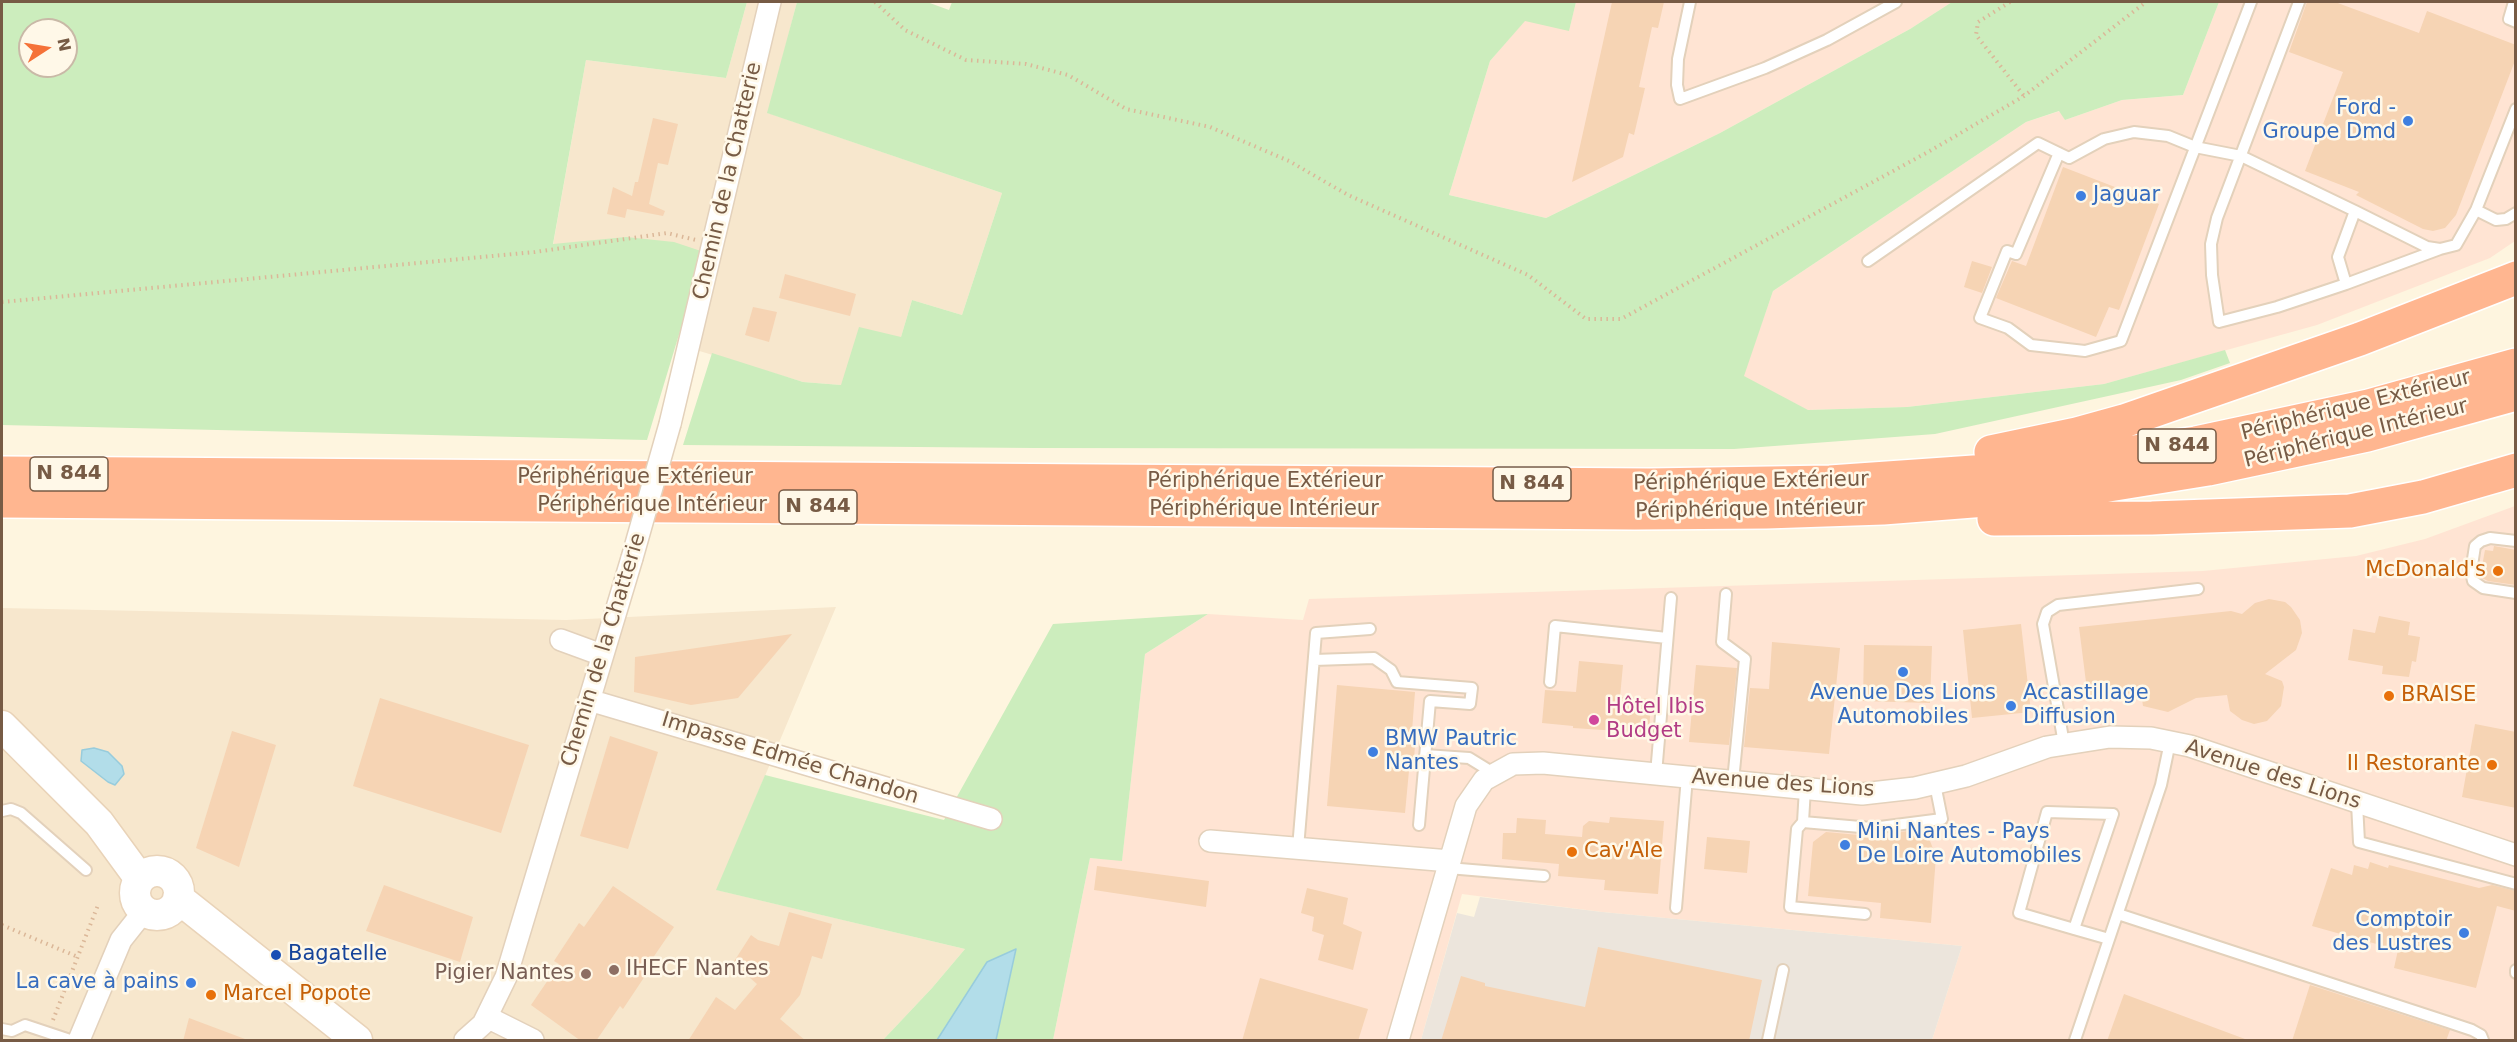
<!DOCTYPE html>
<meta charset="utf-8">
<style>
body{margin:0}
#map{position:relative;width:2517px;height:1042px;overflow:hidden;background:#fef5df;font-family:"DejaVu Sans",sans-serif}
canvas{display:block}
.frame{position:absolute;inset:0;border:3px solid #775b45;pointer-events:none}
.north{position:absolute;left:18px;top:18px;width:60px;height:60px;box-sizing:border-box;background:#fff8e8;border:2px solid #c9b9a7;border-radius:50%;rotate:78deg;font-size:16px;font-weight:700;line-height:24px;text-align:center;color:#775b45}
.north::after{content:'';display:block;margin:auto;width:21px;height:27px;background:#f57238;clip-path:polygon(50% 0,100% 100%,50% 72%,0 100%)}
</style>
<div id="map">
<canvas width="2517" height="1042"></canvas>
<div class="frame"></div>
<div class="north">N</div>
</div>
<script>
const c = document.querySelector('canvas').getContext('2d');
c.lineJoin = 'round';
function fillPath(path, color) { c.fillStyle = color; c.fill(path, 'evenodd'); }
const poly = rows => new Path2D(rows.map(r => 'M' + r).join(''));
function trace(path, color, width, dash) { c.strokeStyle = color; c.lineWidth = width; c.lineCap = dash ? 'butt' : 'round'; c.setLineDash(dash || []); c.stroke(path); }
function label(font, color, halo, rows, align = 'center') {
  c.font = font + ' "DejaVu Sans",sans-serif'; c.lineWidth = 5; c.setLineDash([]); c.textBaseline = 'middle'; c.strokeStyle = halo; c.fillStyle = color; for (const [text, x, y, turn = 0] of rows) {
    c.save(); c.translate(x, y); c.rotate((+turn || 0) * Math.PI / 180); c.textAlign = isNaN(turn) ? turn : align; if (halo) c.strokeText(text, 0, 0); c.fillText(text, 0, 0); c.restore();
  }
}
fillPath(poly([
 [747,2,797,2,768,113,1002,193,962,315,912,300,901,337,841,385,803,382,676,344,704,252,553,245,586,60,726,78],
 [836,607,717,890,965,949,932,988,883,1040,2,1040,2,608,566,620]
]), '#f7e7cd');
fillPath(poly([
 [1576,2,1952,2,1910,29,1720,133,1546,218,1449,195,1490,61,1525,20,1569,30],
 [2219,2,2515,2,2515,241,2490,258,2317,325,2104,384,1907,407,1807,410,1743,376,1773,291,2026,122,2060,111,2065,120,2122,100,2183,95],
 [2515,506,2515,1040,1932,1040,1962,946,1602,912,1462,894,1421,1040,1053,1040,1090,858,1122,860,1145,654,1208,614,1303,620,1309,599,2203,571,2356,556,2425,539]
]), '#ffe4d3');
fillPath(poly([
 [1480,897,1602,912,1962,946,1932,1040,1421,1040,1457,913,1474,917]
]), '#ece5dc');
fillPath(poly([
 [2,2,747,2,726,78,586,60,553,244,626,237,674,242,704,252,647,440,2,425],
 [30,30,66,30,66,66,30,66],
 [797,2,927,2,949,10,952,2,1576,2,1569,31,1525,21,1490,61,1449,195,1546,218,1720,133,1910,29,1952,2,2219,2,2183,95,2122,100,2065,120,2059,111,2026,122,1773,291,1744,376,1808,410,1907,407,2104,384,2225,350,2230,363,2181,380,1935,434,1734,449,1034,448,683,445,712,353,803,382,841,385,859,327,901,337,912,300,962,315,1002,193,767,113],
 [1208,614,1145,654,1122,861,1090,858,1053,1040,883,1040,932,988,965,949,716,890,765,775,944,820,1053,624]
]), '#ccedbd');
const water = poly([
 [94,748,108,752,122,766,124,774,115,785,108,782,81,761,82,750,94,748],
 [1016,949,996,1040,937,1040,987,962,1016,949]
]);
fillPath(water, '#b2dde9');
trace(water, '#98ccdc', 1.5);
fillPath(poly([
 [1612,2,1664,2,1658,28,1652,27,1639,87,1645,88,1634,135,1629,133,1623,157,1572,182],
 [2307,2,2335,2,2419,33,2427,11,2516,45,2516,58,2456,215,2445,228,2433,231,2423,229,2356,195,2359,192,2305,171,2343,72,2289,52],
 [653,118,678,124,668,165,658,163,649,204,665,211,663,216,627,209,625,218,607,214,613,187,632,196,635,182,638,182],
 [2063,167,2159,204,2119,310,2109,307,2096,337,1996,298,2012,261,2026,266],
 [1972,261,1992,267,1982,293,1964,287],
 [785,274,856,294,850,316,779,298],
 [753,307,777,312,769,342,745,335],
 [2494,546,2516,550,2516,585,2488,581,2480,577,2485,550,2493,551],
 [2269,599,2285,602,2291,607,2300,620,2302,633,2296,650,2265,674,2282,681,2284,687,2281,706,2267,721,2254,724,2242,720,2230,711,2227,695,2196,698,2168,712,2143,706,2141,692,2088,698,2079,627,2231,611,2242,614,2255,603],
 [2379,616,2410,622,2408,635,2420,637,2416,662,2412,661,2409,677,2382,674,2383,666,2348,660,2353,629,2375,633],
 [2021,624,2031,712,1972,718,1963,630],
 [792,634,738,698,691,705,634,692,635,657],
 [1772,642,1840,648,1829,754,1744,747,1750,688,1769,689],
 [1864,645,1932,646,1930,703,1863,701],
 [1579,661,1623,665,1620,697,1651,699,1649,733,1573,728,1573,726,1542,723,1545,690,1576,692],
 [1696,665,1737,668,1729,745,1689,742],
 [1337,685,1415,692,1411,744,1415,744,1414,761,1410,760,1405,813,1327,806],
 [380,698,529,745,501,833,353,786],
 [2475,724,2516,732,2516,808,2462,797],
 [232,731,276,745,239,867,196,848],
 [610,736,658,752,628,849,580,836],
 [1610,817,1664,821,1658,894,1604,890,1605,880,1558,876,1559,864,1502,859,1503,833,1516,833,1517,818,1546,820,1545,834,1582,837,1583,826,1589,821,1609,823],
 [1914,830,1930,841,1936,856,1931,923,1880,918,1881,903,1808,896,1813,842,1826,832,1892,838,1901,832],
 [1707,837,1750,841,1747,873,1704,869],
 [2370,862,2388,868,2389,865,2479,888,2492,885,2516,891,2516,911,2497,906,2476,988,2394,968,2398,950,2312,926,2331,868,2352,875,2354,865,2368,869],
 [1097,866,1209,881,1206,907,1094,890],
 [384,885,473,917,460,962,366,931],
 [613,886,674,927,648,965,651,967,623,1009,620,1006,596,1041,581,1041,531,1005,559,964,554,961,579,923,584,927],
 [1307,888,1348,898,1343,924,1362,932,1353,970,1318,960,1324,935,1312,931,1314,917,1301,913],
 [789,912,832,924,822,959,812,956,800,995,780,1019,806,1041,688,1041,716,997,735,1010,757,984,733,963,751,935,758,940,779,946],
 [1598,947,1762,980,1749,1041,1441,1041,1461,976,1485,983,1485,986,1585,1007],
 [1260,978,1368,1009,1358,1041,1242,1041],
 [2310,985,2450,1030,2446,1041,2292,1041],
 [2124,994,2245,1039,2245,1041,2107,1041],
 [189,1018,245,1039,245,1041,183,1041]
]), '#f6d4b4');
const lane = poly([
 [1690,2,1678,59,1677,85,1680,99,1765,68,1827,40,1896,2],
 [2299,2,2217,218,2211,244,2212,275,2219,322,2277,307,2346,284],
 [2514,2,2509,19,2516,22],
 [2516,109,2476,210,2496,220,2506,219,2516,213],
 [2059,153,2016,254,2007,251,1980,318,2008,328,2031,345,2085,351,2121,341,2251,2],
 [2440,249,2346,284,2338,257,2355,211,2427,247,2440,249,2456,245,2476,210],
 [1868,261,2038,143,2069,158,2104,139,2134,132,2168,136,2195,147,2241,156,2355,211],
 [2516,541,2490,538,2481,541,2475,546,2471,572,2473,581,2483,588,2516,593],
 [1726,594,1722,642,1745,659,1733,781],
 [1314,660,1374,658,1391,670,1397,682,1472,688,1470,704,1430,701,1419,825],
 [1550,682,1555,626,1667,638],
 [2064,744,2043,624,2047,612,2058,605,2198,589],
 [1425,755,1469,758,1495,774],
 [1656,774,1671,598],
 [1805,788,1803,822,1797,829,1790,907,1865,914],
 [2357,803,2359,842,2516,884],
 [2,811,11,809,21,813,86,870],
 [1803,822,1872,828,1942,819,1935,784],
 [1298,848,1316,633,1370,629],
 [1448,868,1544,876],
 [1676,908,1687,777],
 [2118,914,2448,1022,2472,1030,2481,1035,2483,1040],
 [2074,929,2113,814,2047,812,2019,913,2074,929,2109,939],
 [2516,970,2516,973],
 [2,1029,12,1031,25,1025,70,1040],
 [1768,1040,1783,970],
 [2075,1040,2161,785,2170,742]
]);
const street = poly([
 [670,424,770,2],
 [561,640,602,655],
 [589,700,991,819],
 [1210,841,1450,861],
 [487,1017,533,1040],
 [79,1040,121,940,144,911],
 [465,1040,483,1024,506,977,632,558],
 [1398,1040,1466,806,1484,780,1513,764,1543,763,1862,794,1915,788,1966,776,2047,747,2110,737,2151,738,2190,746,2516,855]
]);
const secondary = poly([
 [2,726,99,823,140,879],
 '135 893a22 22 0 1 1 44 0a22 22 0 1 1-44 0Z',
 [178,898,357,1040]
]);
const highway = poly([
 [1991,452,2077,434,2124,421,2360,339,2516,278],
 [2,473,1650,485,1830,482,2017,469,2196,443,2369,406,2516,365],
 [2,501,1635,513,1766,512,1883,508,2011,498,2090,488,2208,469,2367,435,2516,394],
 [1994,519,2152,518,2350,511,2423,497,2516,470]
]);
trace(lane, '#e3d1bb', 14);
trace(street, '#e3d1bb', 24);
trace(secondary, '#e9d3b8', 33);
trace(highway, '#fff', 36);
trace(poly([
 [875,2,905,30,966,60,1026,64,1068,75,1126,109,1210,127,1289,161,1348,195,1528,275,1586,319,1621,319,1928,152,2024,96,2146,2],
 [2010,2,1978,22,1976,35,2024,96],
 [2,302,535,252,667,233,696,240],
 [2,925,78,957],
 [53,1020,98,905]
]), '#dbb798', 4, [1.5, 4.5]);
trace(lane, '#fff', 10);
trace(street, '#fff', 21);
trace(secondary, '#fff', 30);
trace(highway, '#ffb690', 33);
const streetBridge = poly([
 [632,558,670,424]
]);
trace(streetBridge, '#e3d1bb', 24, []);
trace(streetBridge, '#fff', 21);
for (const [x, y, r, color] of [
 [2408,121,6,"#3f7fe0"],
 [2081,196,6,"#3f7fe0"],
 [2498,571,6,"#e8710a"],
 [1903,672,6,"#3f7fe0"],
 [2389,696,6,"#e8710a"],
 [2011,706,6,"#3f7fe0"],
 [1594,720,6,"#d1479c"],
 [1373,752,6,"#3f7fe0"],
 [2492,765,6,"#e8710a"],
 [1845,845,6,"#3f7fe0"],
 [1572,852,6,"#e8710a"],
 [2464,933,6,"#3f7fe0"],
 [276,955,6,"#1a4fb4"],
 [614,970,6,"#8d6e63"],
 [586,974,6,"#8d6e63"],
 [191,983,6,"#3f7fe0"],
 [211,995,6,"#e8710a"]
]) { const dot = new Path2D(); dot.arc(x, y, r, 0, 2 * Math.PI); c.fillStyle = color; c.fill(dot); trace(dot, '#fff8e8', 2); }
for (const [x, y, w] of [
 [2177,446,78],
 [69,474,78],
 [1532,484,78],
 [818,507,78]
]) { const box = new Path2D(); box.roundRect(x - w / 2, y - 17, w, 34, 4.5); c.fillStyle = '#fff8e8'; c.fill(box); trace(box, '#775b45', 1.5); }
label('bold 20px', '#775b45', null, [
 ["N 844",2177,446],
 ["N 844",69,474],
 ["N 844",1532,484],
 ["N 844",818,507]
]);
label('21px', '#366cbe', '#fff8e8', [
 ["Ford -",2396,109,"right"],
 ["Groupe Dmd",2396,133,"right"],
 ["Jaguar",2093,196],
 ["Avenue Des Lions",1903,694,"center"],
 ["Automobiles",1903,718,"center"],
 ["Accastillage",2023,694],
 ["Diffusion",2023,718],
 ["BMW Pautric",1385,740],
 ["Nantes",1385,764],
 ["Mini Nantes - Pays",1857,833],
 ["De Loire Automobiles",1857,857],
 ["Comptoir",2452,921,"right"],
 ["des Lustres",2452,945,"right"],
 ["La cave à pains",179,983,"right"]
], 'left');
label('21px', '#775b45', '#fff8e8', [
 ["Chemin de la Chatterie",728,181,-77],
 ["Périphérique Extérieur",2356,406,-14],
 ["Périphérique Intérieur",2356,434,-14],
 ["Périphérique Extérieur",635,478],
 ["Périphérique Extérieur",1265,482],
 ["Périphérique Extérieur",1751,482,-1],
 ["Périphérique Intérieur",652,506],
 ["Périphérique Intérieur",1264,510],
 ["Périphérique Intérieur",1750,510,-1],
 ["Chemin de la Chatterie",604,650,-73],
 ["Impasse Edmée Chandon",790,759,17],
 ["Avenue des Lions",2273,775,18],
 ["Avenue des Lions",1783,784,4]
]);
label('21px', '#c56008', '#fff8e8', [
 ["McDonald's",2486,571,"right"],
 ["BRAISE",2401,696],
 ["Il Restorante",2480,765,"right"],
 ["Cav'Ale",1584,852],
 ["Marcel Popote",223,995]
], 'left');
label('21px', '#b23c85', '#fff8e8', [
 ["Hôtel Ibis",1606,708],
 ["Budget",1606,732]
], 'left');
label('21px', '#164399', '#fff8e8', [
 ["Bagatelle",288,955]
], 'left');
label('21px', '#785e54', '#fff8e8', [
 ["IHECF Nantes",626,970],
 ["Pigier Nantes",574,974,"right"]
], 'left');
</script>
